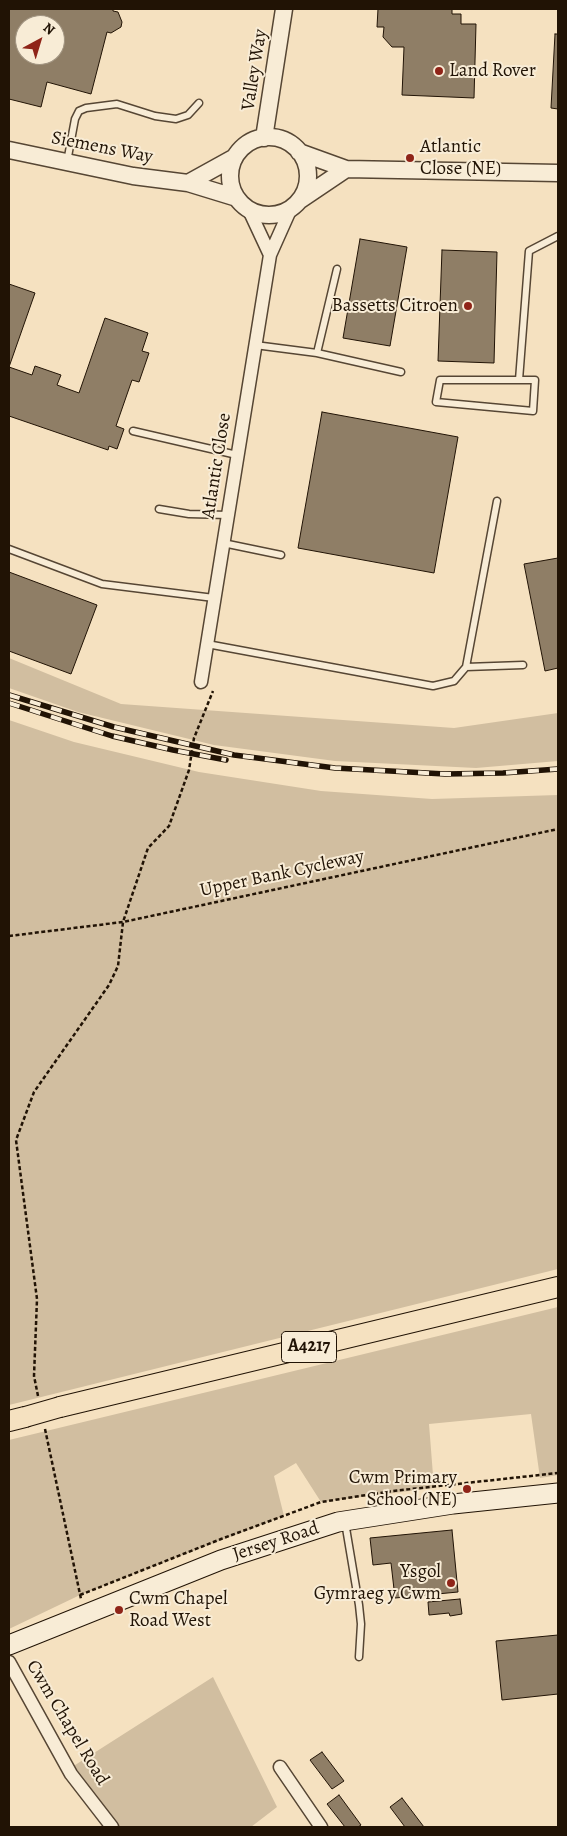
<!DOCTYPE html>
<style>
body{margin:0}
#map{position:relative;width:567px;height:1836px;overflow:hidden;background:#f5e1c0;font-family:Alegreya,serif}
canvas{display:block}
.frame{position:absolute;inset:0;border:10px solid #211305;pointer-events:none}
.north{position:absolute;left:15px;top:15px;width:50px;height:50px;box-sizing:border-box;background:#f8ecd6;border:1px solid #a29582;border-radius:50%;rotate:39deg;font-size:14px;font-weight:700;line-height:20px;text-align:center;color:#211305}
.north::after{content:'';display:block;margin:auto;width:18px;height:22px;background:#8f2418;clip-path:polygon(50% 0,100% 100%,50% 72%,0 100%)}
</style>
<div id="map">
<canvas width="567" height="1836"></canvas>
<div class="frame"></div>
<div class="north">N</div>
</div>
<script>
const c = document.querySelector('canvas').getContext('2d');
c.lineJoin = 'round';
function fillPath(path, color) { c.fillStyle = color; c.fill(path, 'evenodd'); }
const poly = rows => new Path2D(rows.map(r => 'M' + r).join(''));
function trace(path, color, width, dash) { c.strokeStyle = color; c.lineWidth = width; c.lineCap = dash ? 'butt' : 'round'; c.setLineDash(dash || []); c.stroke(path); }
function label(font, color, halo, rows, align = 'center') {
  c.font = font + ' Alegreya,serif'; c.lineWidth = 4; c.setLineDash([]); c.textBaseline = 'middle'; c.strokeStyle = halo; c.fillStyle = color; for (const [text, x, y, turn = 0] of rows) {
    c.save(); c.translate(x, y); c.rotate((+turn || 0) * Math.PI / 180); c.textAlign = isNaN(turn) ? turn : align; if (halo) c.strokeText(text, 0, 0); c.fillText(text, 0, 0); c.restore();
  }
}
fillPath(poly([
 [9,658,121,704,454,728,558,713,558,761,476,768,335,761,214,745,78,712,9,688],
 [9,720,74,742,199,772,321,791,432,799,558,795,558,1269,9,1405],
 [558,1307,558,1475,540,1478,531,1414,429,1424,434,1488,321,1502,296,1463,274,1476,284,1516,80,1595,9,1629,9,1440],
 [213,1677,277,1807,251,1827,119,1827,72,1767]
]), '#d1bea0');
const building = poly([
 [9,9,113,9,113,11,118,12,122,22,121,27,111,33,107,32,91,94,47,82,41,107,9,99,9,9],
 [25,25,55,25,55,55,25,55,25,25],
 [378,9,452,9,452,14,461,14,461,24,476,24,474,98,402,95,404,47,392,47,383,37,384,27,377,27,378,9],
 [555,34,558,34,558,109,551,108,555,34],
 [360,239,407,247,390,346,343,338,360,239],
 [442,250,497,252,494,363,438,361,442,250],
 [9,284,35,293,9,367,32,375,35,366,61,375,57,385,79,393,105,318,148,333,142,351,149,353,139,382,132,380,116,426,124,429,117,449,109,446,108,450,9,416,9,284],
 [322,412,458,437,434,573,298,548,322,412],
 [558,558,558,668,545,671,524,564,558,558],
 [9,572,97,605,71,674,9,651,9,572],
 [452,1530,458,1592,395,1598,391,1563,373,1565,370,1538,452,1530],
 [460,1599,462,1614,450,1616,449,1613,429,1615,428,1602,460,1599],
 [558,1635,558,1694,502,1700,496,1641,558,1635],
 [322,1752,344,1781,332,1789,310,1760,322,1752],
 [339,1795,361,1825,358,1827,345,1827,327,1804,339,1795],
 [402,1798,424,1827,405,1827,390,1807,402,1798]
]);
fillPath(building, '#8f7e66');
trace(building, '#211305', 1);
const service = poly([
 [67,162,75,119,79,111,86,108,117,104,155,116,176,119,188,115,199,103],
 [255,345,317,353,401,372],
 [317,353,337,269],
 [440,380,535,380,533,411,436,402,440,380],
 [519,380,529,251,558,236],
 [133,431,237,455],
 [159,509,189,514,228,515],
 [223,543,281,555],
 [9,549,102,584,214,598],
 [207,644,433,686,454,681,466,667,497,501],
 [466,667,523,665],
 [345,1522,359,1605,361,1624,359,1657]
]);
const minor = poly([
 [249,210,270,255],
 [201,682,270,255,291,208],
 [9,1662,71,1774,112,1827],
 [280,1767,321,1827]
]);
const tertiary = poly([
 '230 176a39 39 0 1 1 78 0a39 39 0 1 1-78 0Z',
 [264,138,284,9],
 [9,150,133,176,188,183,237,198],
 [299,152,346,169,558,173],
 [188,183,235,157],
 [300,200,346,169]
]);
const secondary = poly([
 [9,1645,221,1560,338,1522,453,1504,558,1493]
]);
const primary = poly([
 [60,1407,558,1287],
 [9,1421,25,1417]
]);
trace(service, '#564634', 9);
trace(minor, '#564634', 15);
trace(tertiary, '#564634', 19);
trace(secondary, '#211305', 21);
trace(primary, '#211305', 22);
trace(poly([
 [9,936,123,922,558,829],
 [38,1396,34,1376,37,1299,16,1140,34,1092,109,985,118,966,123,922,148,848,169,826,189,770,194,738,213,691],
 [45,1429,81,1599],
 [80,1595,221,1539,321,1502,393,1491,558,1473]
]), '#211305', 2.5, [4, 2.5]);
trace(service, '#f8ecd6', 6);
trace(minor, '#f8ecd6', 12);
trace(tertiary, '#f8ecd6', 16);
trace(secondary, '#f8ecd6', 19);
trace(primary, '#f5e1c0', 20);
const rail = poly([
 [9,695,114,727,234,755,335,768,445,774,503,773,558,769],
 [9,703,112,736,173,750,226,760]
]);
trace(rail, '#211305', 5.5);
trace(rail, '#f8ecd6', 4, [11]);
const primaryBridge = poly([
 [25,1417,60,1407]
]);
trace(primaryBridge, '#211305', 22, []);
trace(primaryBridge, '#f5e1c0', 20);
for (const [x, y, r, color] of [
 [439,71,5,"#8f2418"],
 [410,158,5,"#8f2418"],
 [468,306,5,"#8f2418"],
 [467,1489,5,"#8f2418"],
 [451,1583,5,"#8f2418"],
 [119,1610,5,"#8f2418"]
]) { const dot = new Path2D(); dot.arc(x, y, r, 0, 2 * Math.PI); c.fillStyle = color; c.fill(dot); trace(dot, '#f8ecd6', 2); }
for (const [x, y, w] of [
 [309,1347,55]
]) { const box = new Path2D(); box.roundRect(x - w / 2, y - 15.5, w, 31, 4); c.fillStyle = '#f8ecd6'; c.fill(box); trace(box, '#211305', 1); }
label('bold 18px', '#211305', null, [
 ["A4217",309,1347]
]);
label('19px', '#211305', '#f8ecd6', [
 ["Valley Way",255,70,-81],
 ["Siemens Way",102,148,11],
 ["Atlantic Close",217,466,-81],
 ["Upper Bank Cycleway",282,874,-12],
 ["Jersey Road",276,1542,-18],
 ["Cwm Chapel Road",67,1723,59]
]);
label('19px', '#211305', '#f8ecd6', [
 ["Land Rover",449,71],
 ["Atlantic",420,147],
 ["Close (NE)",420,169],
 ["Bassetts Citroen",458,306,"right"],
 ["Cwm Primary",457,1478,"right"],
 ["School (NE)",457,1500,"right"],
 ["Ysgol",441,1572,"right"],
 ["Gymraeg y Cwm",441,1594,"right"],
 ["Cwm Chapel",129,1599],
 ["Road West",129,1621]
], 'left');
</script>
